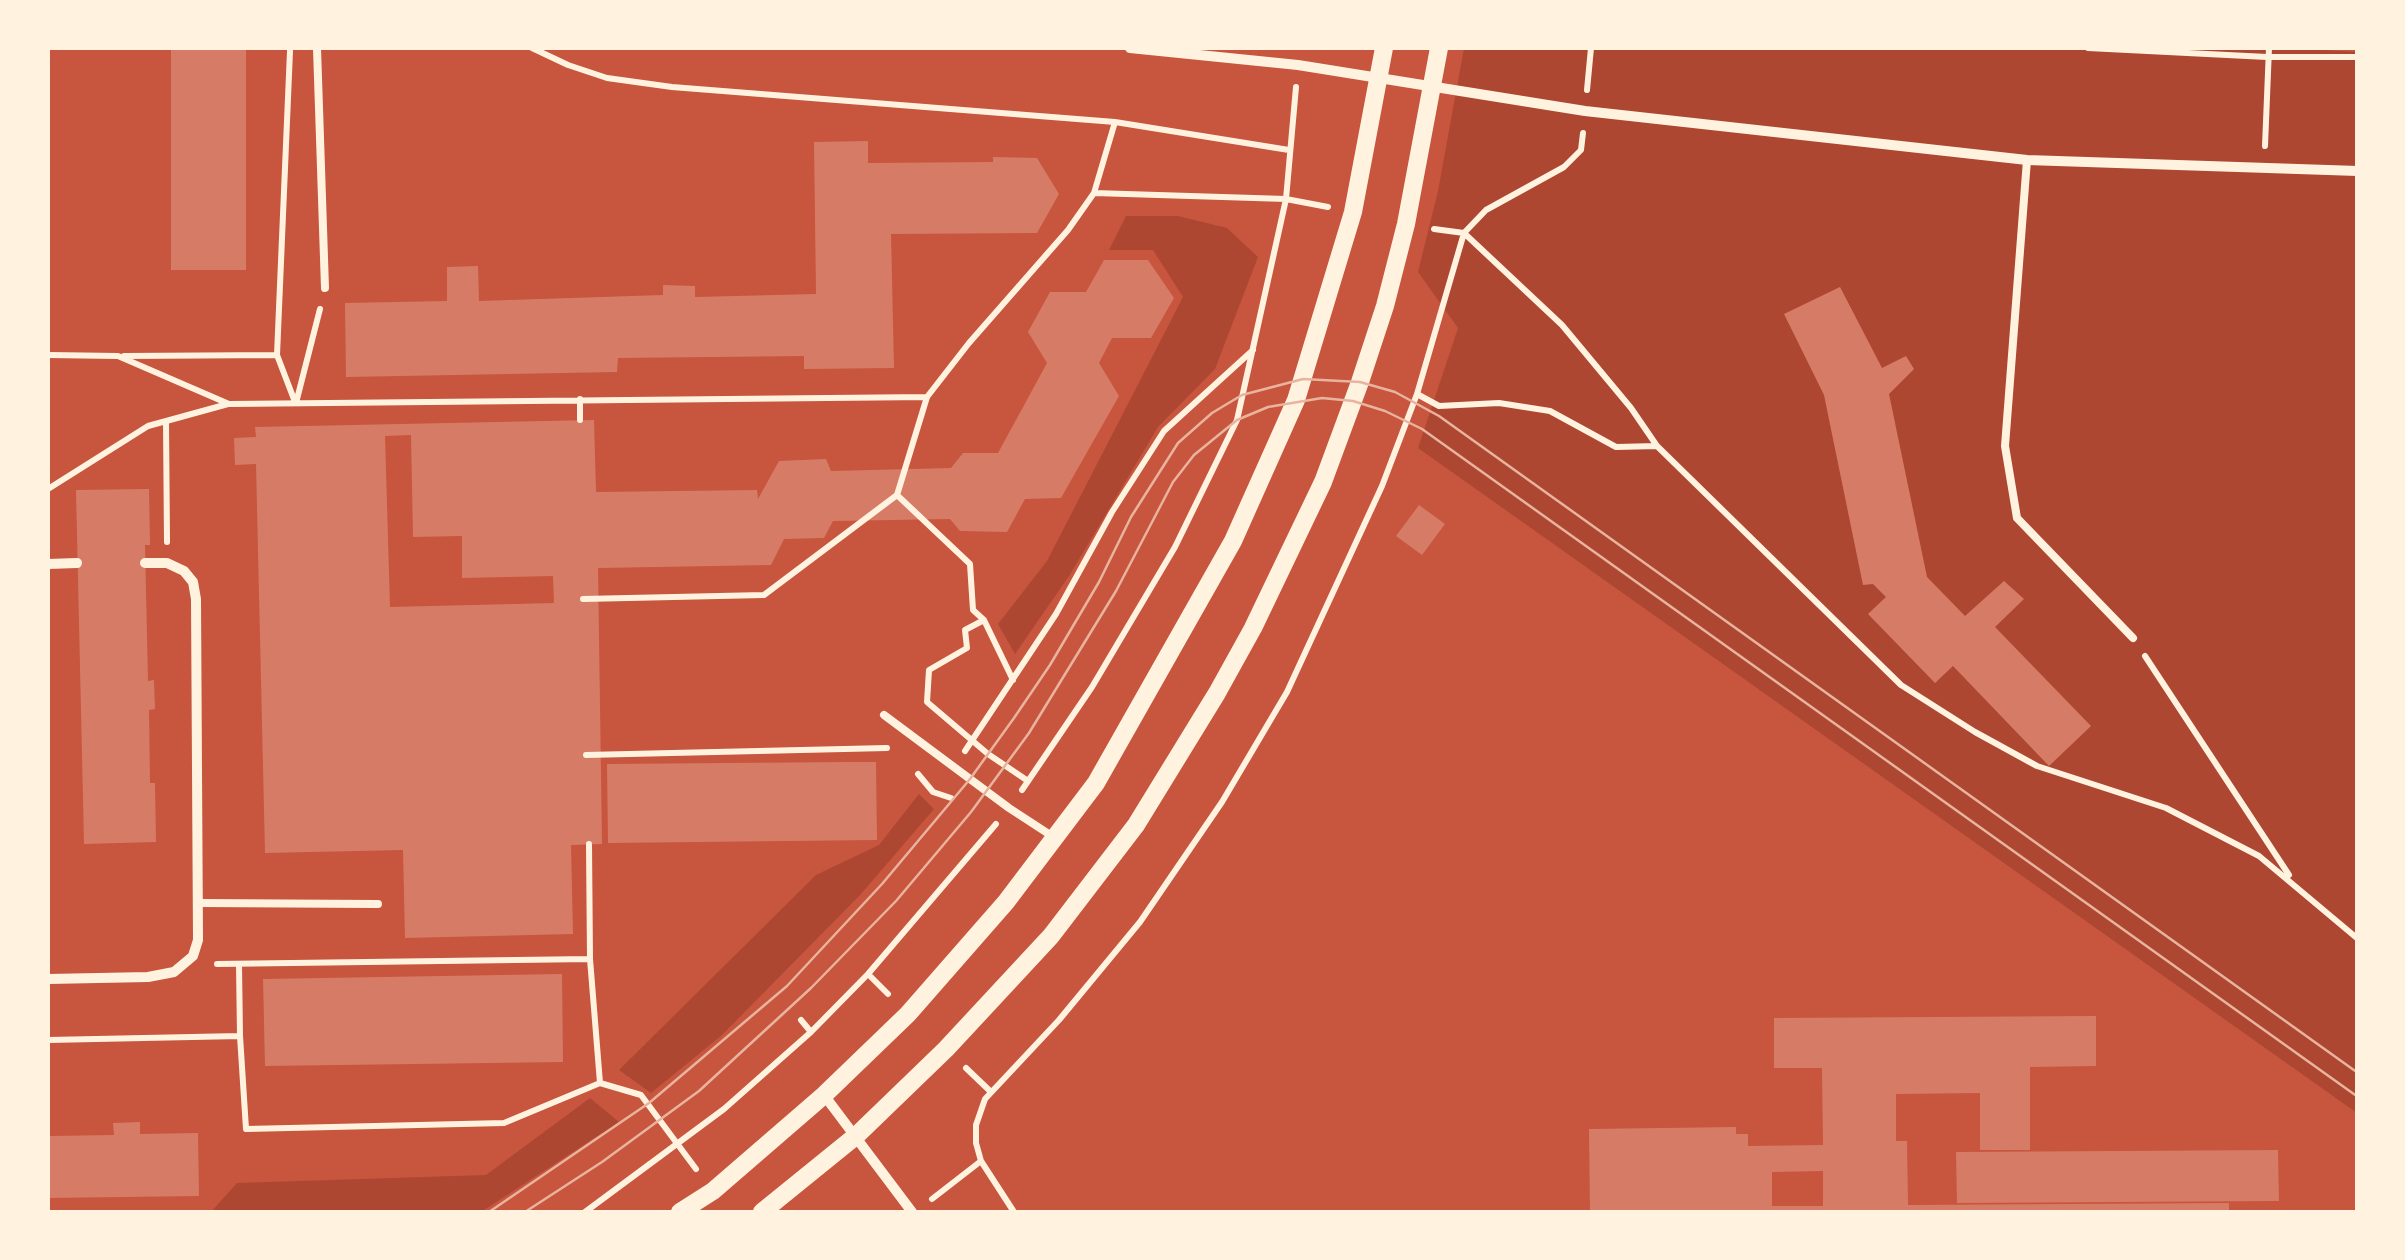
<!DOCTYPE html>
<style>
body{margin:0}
#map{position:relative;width:2405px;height:1260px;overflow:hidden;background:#c8553d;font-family:"DejaVu Sans",sans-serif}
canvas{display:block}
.frame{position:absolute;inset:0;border:50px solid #fff3e0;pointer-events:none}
</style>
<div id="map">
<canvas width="2405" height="1260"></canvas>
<div class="frame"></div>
</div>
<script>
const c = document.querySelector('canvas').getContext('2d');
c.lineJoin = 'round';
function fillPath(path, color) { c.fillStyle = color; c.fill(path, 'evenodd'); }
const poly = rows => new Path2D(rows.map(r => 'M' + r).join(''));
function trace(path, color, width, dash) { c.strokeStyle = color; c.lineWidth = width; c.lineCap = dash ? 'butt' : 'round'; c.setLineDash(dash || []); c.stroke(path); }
fillPath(poly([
 [1464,48,2286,48,2357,52,2357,1113,1418,448,1458,328,1418,272,1438,191],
 [1126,216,1178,216,1227,228,1258,257,1215,369,1158,427,1069,576,1015,654,998,624,1047,561,1183,297,1153,250,1109,250],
 [919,794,934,809,861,894,722,1035,651,1093,619,1070,816,875,879,845],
 [590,1098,619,1122,481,1212,211,1212,237,1183,486,1175]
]), '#ae4732');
fillPath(poly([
 [171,48,246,48,246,270,171,270],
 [868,141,868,163,993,162,993,157,1037,158,1059,194,1037,233,891,234,894,368,804,369,804,356,618,358,617,372,346,377,345,303,447,301,447,267,478,266,479,301,663,295,663,285,695,286,695,297,816,294,814,142],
 [1104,260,1148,260,1174,298,1151,338,1112,338,1099,363,1119,396,1061,498,1025,499,1007,532,960,531,950,519,833,521,824,538,784,539,771,565,598,568,602,844,571,845,573,934,405,938,403,850,265,853,256,464,235,465,234,438,256,437,255,427,594,420,596,492,757,490,758,499,779,461,826,459,831,471,951,468,963,453,998,453,1047,363,1028,332,1050,292,1086,292],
 [411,435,413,537,462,536,462,578,553,576,554,603,390,607,385,436],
 [1840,287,1882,368,1906,356,1914,369,1889,394,1927,577,1965,616,2004,581,2024,599,1995,627,2091,726,2049,766,1953,666,1935,683,1868,614,1886,597,1873,584,1863,585,1824,395,1784,314],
 [149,489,150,545,145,545,148,681,154,680,155,709,149,710,150,783,155,783,156,842,84,844,76,490],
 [1419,505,1445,524,1422,555,1396,536],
 [850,762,876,762,877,840,608,843,607,764],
 [562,974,563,1062,265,1066,263,979],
 [2096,1016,2096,1066,2030,1067,2030,1150,1980,1150,1980,1093,1896,1094,1896,1141,1907,1141,1908,1205,2229,1203,2229,1212,1590,1212,1589,1129,1736,1127,1736,1134,1748,1134,1748,1146,1823,1145,1822,1068,1774,1068,1774,1018],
 [1823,1171,1823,1206,1772,1206,1772,1172],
 [140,1122,140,1134,198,1133,199,1196,48,1198,48,1136,114,1135,113,1123],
 [2278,1150,2279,1201,1957,1203,1956,1152]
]), '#d67c66');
trace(poly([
 [532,48,568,65,607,78,672,87,1115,122,1289,150],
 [2088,48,2267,57,2358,57],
 [1587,90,1591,48],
 [2265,146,2269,48],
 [1094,193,1286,199,1328,207],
 [1434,229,1464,233,1562,325,1631,408,1657,446,1901,685,1975,732,2037,766,2166,808,2259,856,2358,939],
 [48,355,118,356,229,404,927,397,969,343,1068,230,1094,193,1115,122],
 [277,355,295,402],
 [124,356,277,355,290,51],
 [1417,394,1439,406,1499,403,1550,411,1616,447,1657,446],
 [927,397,897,495,970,564,973,610,984,620,1013,680],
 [580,399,580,420],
 [296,403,320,309],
 [166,421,167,542],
 [48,489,148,426,228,404],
 [583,599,764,595,897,495],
 [984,620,965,630,967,648,929,670,927,702,988,754,1028,781],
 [2145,656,2289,875],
 [965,751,1056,614,1112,512,1164,431,1253,350],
 [586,755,887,748],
 [918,774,933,792,951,798],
 [1022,790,1092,687,1175,547,1237,420,1286,199,1296,87],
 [589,844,590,959,600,1083,641,1095,696,1169],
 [217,964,590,959],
 [868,974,888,994],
 [801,1020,811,1032],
 [240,1036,246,1129,504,1123,600,1083],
 [48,1040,240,1036,239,965],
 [966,1068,990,1091],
 [932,1199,981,1161],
 [585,1212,724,1109,811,1032,868,974,996,824],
 [1014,1212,981,1161,976,1143,976,1125,985,1099,1059,1020,1140,922,1222,802,1287,692,1382,486,1417,394,1464,233,1486,210,1564,167,1581,150,1583,133]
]), '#fff3e0', 6);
trace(poly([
 [317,48,325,288],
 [2027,160,2005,446,2017,518,2133,638],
 [884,715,1009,808,1055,838],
 [198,903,378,904]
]), '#fff3e0', 8);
trace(poly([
 [1130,48,1298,65,1585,111,2027,160,2358,171],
 [48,564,77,563],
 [48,979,148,977,174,972,193,956,198,940,196,599,193,582,184,571,167,563,145,563],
 [824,1095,912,1212]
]), '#fff3e0', 10);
trace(poly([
 [680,1212,713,1191,824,1095,908,1014,1006,902,1096,783,1233,541,1296,400,1353,212,1384,48],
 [762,1212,857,1135,946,1049,1051,936,1136,825,1217,693,1253,628,1323,482,1360,382,1385,306,1406,224,1439,48]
]), '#fff3e0', 18);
trace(poly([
 [489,1212,649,1103,787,986,882,884,970,779,1014,718,1050,665,1099,582,1131,517,1178,443,1212,413,1242,395,1303,379,1360,382,1395,392,1439,416,2358,1073],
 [525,1212,602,1162,699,1091,811,988,896,901,971,812,1029,733,1116,591,1173,482,1194,455,1237,420,1268,407,1322,398,1353,401,1385,411,1422,429,2358,1097]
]), '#e9b49f', 2.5);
</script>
